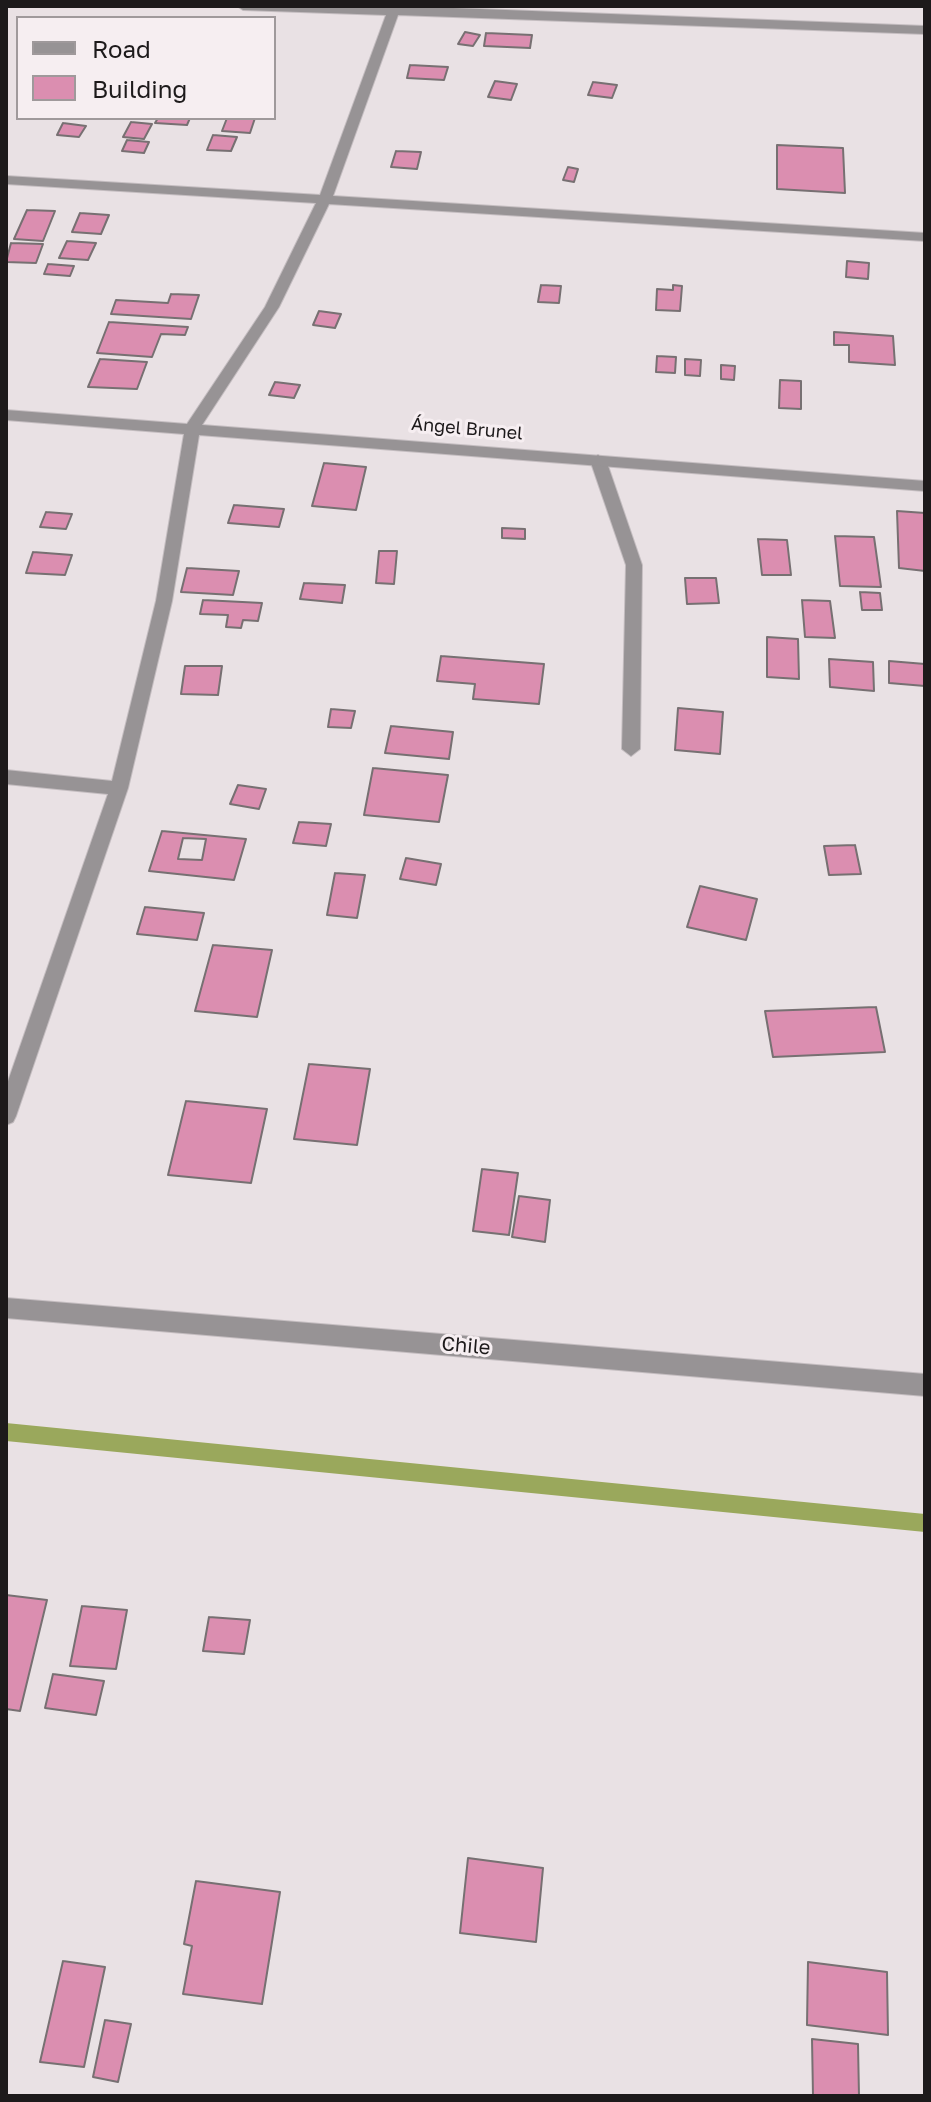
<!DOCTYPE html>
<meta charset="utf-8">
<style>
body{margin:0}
#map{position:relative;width:931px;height:2102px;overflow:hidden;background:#e9e1e4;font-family:"Golos Text",sans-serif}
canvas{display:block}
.frame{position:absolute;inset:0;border:8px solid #1d1a1b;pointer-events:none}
.legend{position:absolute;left:16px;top:16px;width:260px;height:104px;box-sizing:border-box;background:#f6eef1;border:2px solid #9f999b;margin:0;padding:10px 14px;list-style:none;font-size:24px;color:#1d1a1b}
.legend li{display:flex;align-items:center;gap:16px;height:40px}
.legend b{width:40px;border:2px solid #9f999b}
</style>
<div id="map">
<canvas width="931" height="2102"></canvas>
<div class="frame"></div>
<ul class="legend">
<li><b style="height:10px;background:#979395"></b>Road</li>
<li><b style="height:22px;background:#db8eb0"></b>Building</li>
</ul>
</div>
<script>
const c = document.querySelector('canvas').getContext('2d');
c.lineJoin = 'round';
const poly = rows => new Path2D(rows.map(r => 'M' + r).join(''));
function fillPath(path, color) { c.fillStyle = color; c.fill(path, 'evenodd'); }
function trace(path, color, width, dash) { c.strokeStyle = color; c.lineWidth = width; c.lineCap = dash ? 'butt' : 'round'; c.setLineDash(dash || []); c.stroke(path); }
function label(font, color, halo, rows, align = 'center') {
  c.font = font + ' "Golos Text",sans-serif'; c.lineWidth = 6; c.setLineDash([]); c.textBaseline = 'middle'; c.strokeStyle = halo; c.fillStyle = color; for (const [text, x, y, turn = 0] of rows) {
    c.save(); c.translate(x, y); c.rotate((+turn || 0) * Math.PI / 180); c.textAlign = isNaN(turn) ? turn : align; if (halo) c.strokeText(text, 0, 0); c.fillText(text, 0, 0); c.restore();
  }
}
fillPath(poly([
 [6,1423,925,1514,925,1532,6,1441,6,1423]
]), '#9aa85c');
const building = poly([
 [465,32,480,35,473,46,458,44,465,32],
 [486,33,532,35,530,48,484,46,486,33],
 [410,65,448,67,444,80,407,78,410,65],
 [495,81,517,84,511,100,488,97,495,81],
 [593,82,617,85,612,98,588,95,593,82],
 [158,118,190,118,187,125,155,123,158,118],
 [227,118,255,118,250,133,222,131,227,118],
 [131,122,152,124,144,139,123,137,131,122],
 [63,123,86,126,79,137,57,135,63,123],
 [213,135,237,137,231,151,207,150,213,135],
 [127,140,149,142,144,153,122,151,127,140],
 [777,145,843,148,845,193,777,189,777,145],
 [396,151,421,152,417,169,391,167,396,151],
 [568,167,578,169,574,182,563,180,568,167],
 [27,210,55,211,43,241,14,239,27,210],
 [80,213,109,215,101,234,72,232,80,213],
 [67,241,96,243,88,260,59,258,67,241],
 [11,243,43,244,36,263,6,262,11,243],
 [847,261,869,263,868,279,846,277,847,261],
 [48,264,74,266,70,276,44,274,48,264],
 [541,285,561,286,559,303,538,302,541,285],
 [673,285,682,286,680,311,656,310,657,289,673,290,673,285],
 [171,294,199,295,191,319,111,314,116,300,168,303,171,294],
 [319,311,341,314,335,328,313,325,319,311],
 [109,322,188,327,185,335,161,334,152,357,97,353,109,322],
 [834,332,893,336,895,365,849,362,849,345,834,345,834,332],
 [657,356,676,357,675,373,656,372,657,356],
 [100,359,147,362,137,389,88,387,100,359],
 [685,359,701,360,700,376,685,375,685,359],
 [721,365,735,366,734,380,721,379,721,365],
 [780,380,801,381,801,409,779,408,780,380],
 [275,382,300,385,294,398,269,395,275,382],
 [324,463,366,467,356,510,312,506,324,463],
 [234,505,284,509,279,527,228,523,234,505],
 [897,511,925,513,925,571,899,568,897,511],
 [46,512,72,514,66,529,40,527,46,512],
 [502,528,525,529,525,539,502,538,502,528],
 [835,536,874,537,881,587,840,586,835,536],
 [758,539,787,540,791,575,762,575,758,539],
 [379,551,397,551,394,584,376,583,379,551],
 [33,552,72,555,65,575,26,573,33,552],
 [187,568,239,571,233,595,181,592,187,568],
 [685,578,716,578,719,603,687,604,685,578],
 [304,583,345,585,342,603,300,599,304,583],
 [860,592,880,593,882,610,862,610,860,592],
 [203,600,262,603,258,621,243,620,241,628,226,627,228,615,200,614,203,600],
 [802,600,830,601,835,638,805,637,802,600],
 [767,637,798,639,799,679,767,677,767,637],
 [441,656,544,664,539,704,473,699,475,684,437,681,441,656],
 [829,659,873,662,874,691,830,687,829,659],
 [889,661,925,664,925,686,889,683,889,661],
 [185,666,222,666,218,695,181,694,185,666],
 [678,708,723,712,720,754,675,750,678,708],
 [331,709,355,711,351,728,328,727,331,709],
 [391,726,453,732,449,759,385,753,391,726],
 [373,768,448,775,439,822,364,815,373,768],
 [238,785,266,789,259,809,230,804,238,785],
 [299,822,331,824,326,846,293,843,299,822],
 [162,831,246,839,234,880,149,871,162,831],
 [183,838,206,839,202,860,178,859,183,838],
 [855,845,861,874,829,875,824,846,855,845],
 [406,858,441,864,436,885,400,879,406,858],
 [335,873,365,875,357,918,327,915,335,873],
 [700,886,757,899,746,940,687,927,700,886],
 [145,907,204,913,197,940,137,934,145,907],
 [213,945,272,950,257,1017,195,1011,213,945],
 [876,1007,885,1052,773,1057,765,1011,876,1007],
 [309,1064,370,1069,357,1145,294,1139,309,1064],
 [186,1101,267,1109,251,1183,168,1175,186,1101],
 [482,1169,518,1173,509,1235,473,1231,482,1169],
 [519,1196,550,1200,545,1242,512,1237,519,1196],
 [6,1595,47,1600,20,1711,6,1709,6,1595],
 [82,1606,127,1610,116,1669,70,1666,82,1606],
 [209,1617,250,1620,244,1654,203,1651,209,1617],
 [53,1674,104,1681,96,1715,45,1708,53,1674],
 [468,1858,543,1868,536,1942,460,1933,468,1858],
 [196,1881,280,1892,262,2004,183,1994,192,1946,184,1944,196,1881],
 [63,1961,105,1967,84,2067,40,2062,63,1961],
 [808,1962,887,1972,888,2035,807,2025,808,1962],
 [105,2020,131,2024,118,2082,93,2077,105,2020],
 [812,2039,858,2044,859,2096,813,2096,812,2039]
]);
fillPath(building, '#db8eb0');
trace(building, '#777072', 2);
const lane = poly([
 [598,455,606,460,642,565,640,749,631,756,622,749,626,565,590,460,598,455]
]);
const street = poly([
 [237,6,401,6,925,26,925,34,398,15,333,196,925,233,925,241,329,204,279,307,202,425,925,481,925,491,199,435,172,601,128,788,16,1116,13,1122,6,1125,6,1087,108,794,6,784,6,770,112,781,156,601,184,434,6,420,6,410,187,424,265,307,316,203,6,184,6,176,320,195,386,15,243,10,237,6],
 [6,1298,925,1374,925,1396,6,1318,6,1298]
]);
trace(lane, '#c4bdc0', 2);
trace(street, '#c4bdc0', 2);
fillPath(lane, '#979395');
fillPath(street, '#979395');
label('18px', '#1d1a1b', '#f6eef1', [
 ["Ángel Brunel",467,429,5]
]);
label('20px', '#1d1a1b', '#f6eef1', [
 ["Chile",466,1346,5]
]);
</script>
